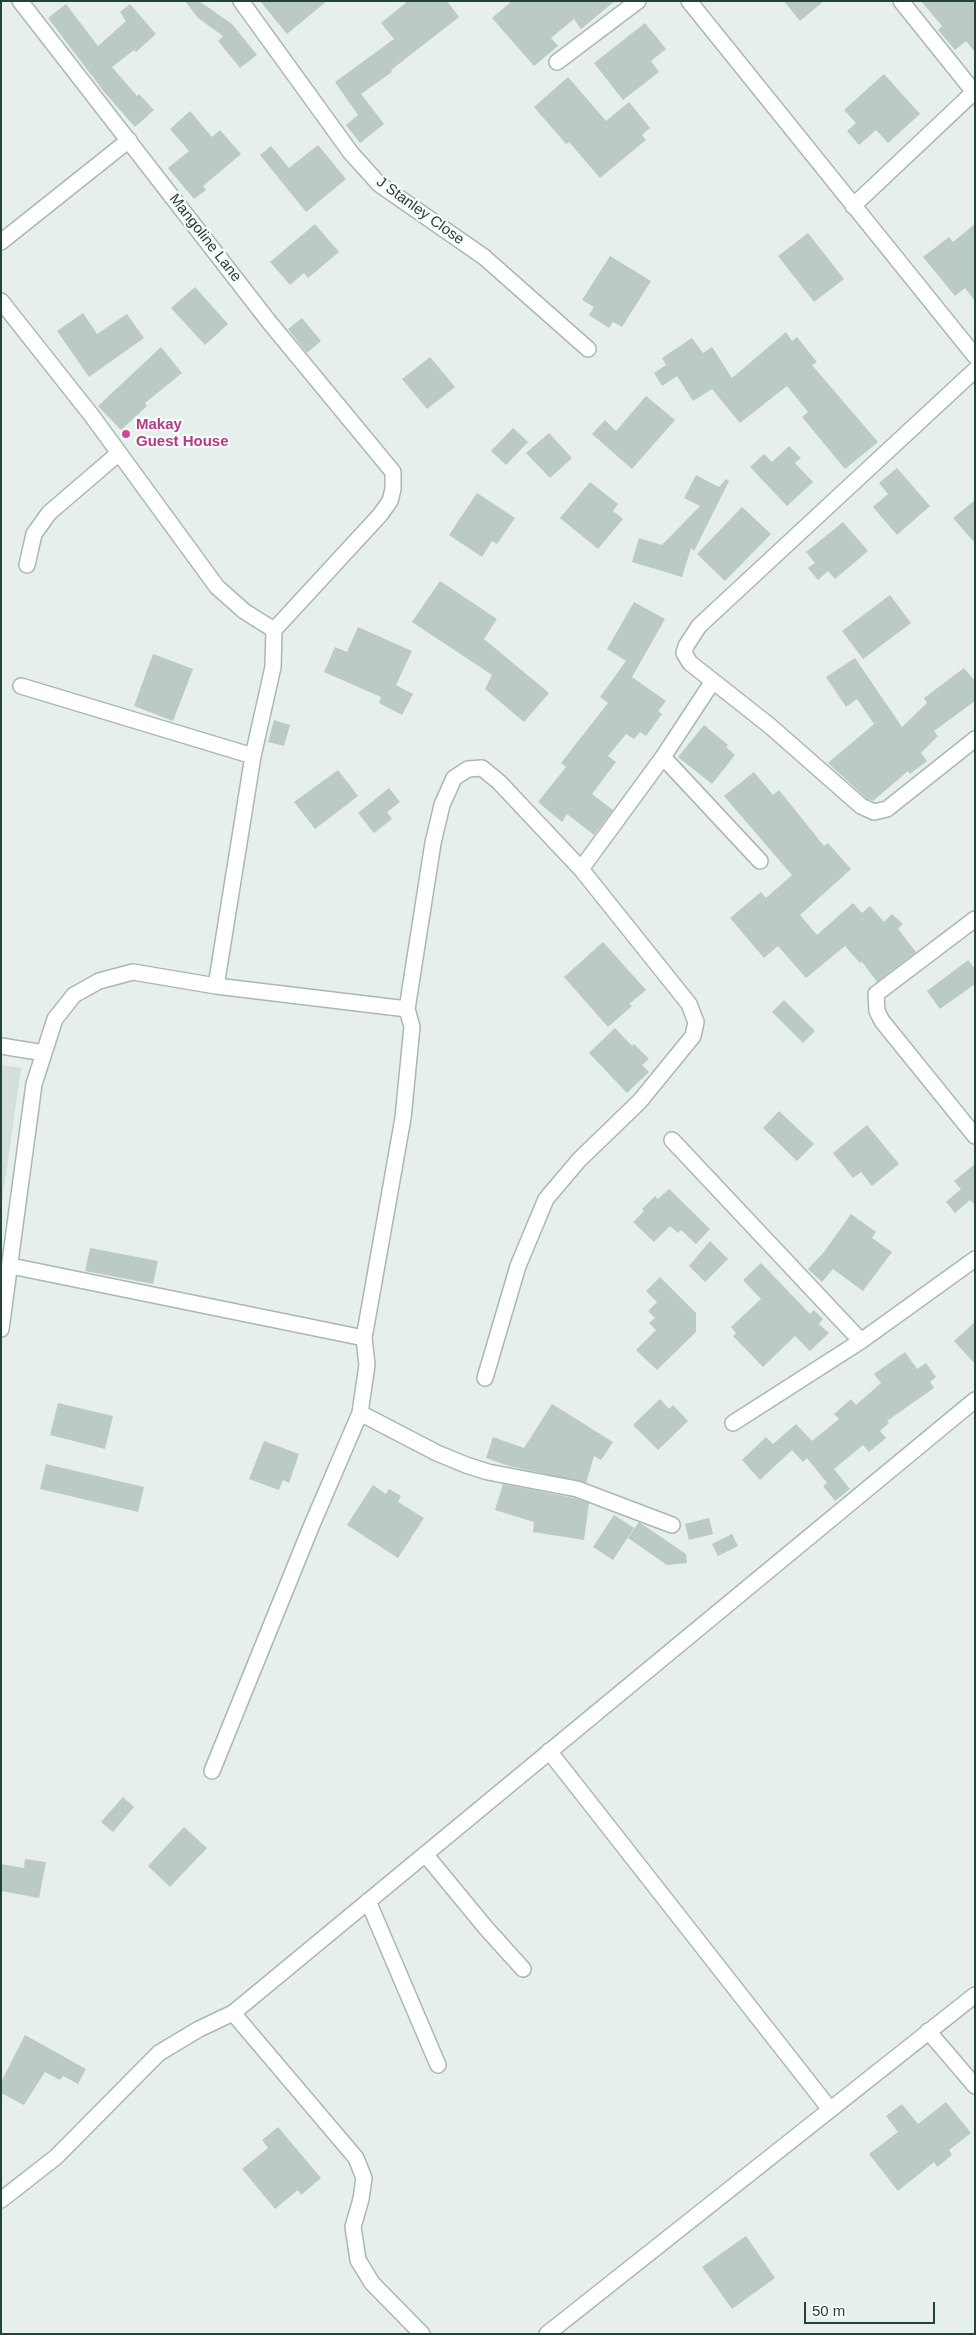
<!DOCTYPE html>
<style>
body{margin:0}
#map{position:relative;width:976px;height:2335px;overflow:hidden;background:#e6efeb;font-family:Helvetica,sans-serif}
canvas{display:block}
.frame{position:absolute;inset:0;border:2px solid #24423a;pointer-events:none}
.scale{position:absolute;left:804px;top:2302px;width:131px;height:22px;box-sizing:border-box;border:2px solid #24423a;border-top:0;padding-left:6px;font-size:15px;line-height:18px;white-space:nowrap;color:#24423a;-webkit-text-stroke:4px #f7fbf9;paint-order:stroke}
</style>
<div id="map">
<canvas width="976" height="2335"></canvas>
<div class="frame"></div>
<div class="scale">50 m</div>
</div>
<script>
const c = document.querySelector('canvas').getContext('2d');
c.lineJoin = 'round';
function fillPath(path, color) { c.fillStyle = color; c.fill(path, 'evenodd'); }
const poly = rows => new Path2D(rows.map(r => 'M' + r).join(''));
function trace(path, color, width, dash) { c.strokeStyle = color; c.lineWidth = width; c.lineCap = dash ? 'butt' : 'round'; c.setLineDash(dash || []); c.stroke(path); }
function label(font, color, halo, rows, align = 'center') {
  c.font = font + ' Helvetica,sans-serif'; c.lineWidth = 4.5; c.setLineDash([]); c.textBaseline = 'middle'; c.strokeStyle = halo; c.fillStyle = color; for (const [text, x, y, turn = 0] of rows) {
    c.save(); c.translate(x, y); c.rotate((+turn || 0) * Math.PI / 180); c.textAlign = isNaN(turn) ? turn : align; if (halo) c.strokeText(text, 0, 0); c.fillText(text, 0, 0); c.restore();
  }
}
fillPath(poly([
 [1,1065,21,1068,1,1209]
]), '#d4dfda');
fillPath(poly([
 [185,1,199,1,232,24,257,55,240,68,218,41,223,36,198,18],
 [260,1,327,1,287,34],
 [408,1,447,1,459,17,391,70,392,72,361,94,384,124,360,143,346,125,358,115,335,82,394,39,381,23],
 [512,1,615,1,581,29,574,19,551,38,558,46,534,66,492,18],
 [784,1,824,1,800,21],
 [921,1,975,1,975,52,966,41,955,50,938,30,942,26],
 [66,4,98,46,126,21,120,12,130,4,156,34,136,52,134,50,112,67,137,96,139,94,154,110,135,127,105,93,48,18],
 [645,23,666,49,651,61,659,72,623,100,594,63],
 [884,74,920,114,888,143,876,130,859,145,847,131,856,123,844,110],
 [568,77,606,121,629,102,650,128,642,135,646,140,600,178,569,142,566,144,534,107],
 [190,111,212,137,220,130,241,154,203,186,206,190,194,199,168,168,189,151,170,129],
 [318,145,346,179,306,212,260,155,271,146,289,168],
 [315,224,339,252,308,278,304,273,290,285,270,262],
 [975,224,975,301,965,288,955,296,923,257,949,237,953,242],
 [808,233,844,279,814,302,778,256],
 [610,256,651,281,622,327,613,322,609,328,589,315,594,307,582,300],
 [195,287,228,324,205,345,171,308],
 [83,313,97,334,127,314,144,338,89,377,57,331],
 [302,318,321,341,307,353,288,329],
 [786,332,792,341,797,337,817,362,812,365,878,442,845,469,802,417,808,412,787,386,740,423,712,389,693,401,677,376,662,386,654,373,666,365,662,358,692,338,703,353,712,347,732,378],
 [161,347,182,373,145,403,147,406,121,430,98,406],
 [430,357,455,387,427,409,402,379],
 [646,396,675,420,632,469,592,434,605,420,616,431],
 [513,428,528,442,506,465,491,451],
 [549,433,572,458,550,478,526,453],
 [789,446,801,458,795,463,813,482,787,506,750,467,764,454,772,462],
 [897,468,930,506,897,535,873,507,888,494,879,483],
 [696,475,719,487,726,479,729,481,694,551,691,548,682,577,632,562,639,538,662,545,700,506,684,498],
 [590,482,618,504,613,511,623,519,598,549,560,518],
 [477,493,515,518,497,544,492,541,482,557,449,535],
 [975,500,975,543,953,518],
 [742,507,771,534,725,581,697,554],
 [843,522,868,551,835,579,828,571,818,580,808,568,815,563,806,552],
 [440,581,497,619,484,639,549,693,524,722,485,689,492,675,412,622],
 [890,595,911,623,863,659,842,631],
 [634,602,665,619,632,677,666,701,658,711,662,714,646,736,640,732,634,739,626,734,608,756,616,762,592,794,613,810,594,835,567,814,562,822,538,802,566,767,561,763,608,703,600,697,626,661,607,649],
 [358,627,412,651,396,685,413,694,402,715,379,703,381,697,324,672,335,647,347,652],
 [153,654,193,669,173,721,134,706],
 [855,658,902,727,927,703,924,698,964,668,975,681,975,701,934,731,938,736,921,753,927,761,910,774,908,771,873,801,866,798,828,763,874,724,857,699,846,707,826,677],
 [274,720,290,725,284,746,268,742],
 [704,725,728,745,726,747,735,755,712,784,678,757],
 [338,770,358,796,315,829,294,802],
 [754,772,773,795,779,790,824,846,828,843,851,869,800,915,817,935,853,903,862,913,870,906,884,922,892,914,903,924,898,929,916,952,877,982,862,962,860,963,845,946,806,978,778,946,764,958,730,918,761,892,766,898,792,875,724,796],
 [389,788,400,802,387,812,392,819,374,833,358,813],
 [603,942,646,990,629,1004,632,1006,608,1027,564,977],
 [968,960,975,969,975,984,940,1009,927,991],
 [784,1000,815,1031,803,1043,772,1012],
 [615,1028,632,1046,634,1044,649,1059,642,1065,649,1072,627,1093,589,1053],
 [779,1111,814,1144,797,1161,763,1128],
 [867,1125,899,1164,872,1186,861,1172,853,1178,833,1153],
 [975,1164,975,1205,970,1200,955,1213,946,1202,961,1189,954,1181],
 [669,1189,710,1229,696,1244,681,1230,678,1233,670,1226,654,1242,633,1222,644,1211,642,1209,655,1196,658,1199],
 [851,1214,876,1232,872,1238,892,1252,863,1291,833,1269,822,1282,808,1269,824,1252],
 [710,1241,728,1259,705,1282,689,1266],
 [90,1248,158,1261,153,1284,85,1271],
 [761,1263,810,1314,814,1310,823,1319,819,1324,829,1333,810,1351,795,1336,763,1367,733,1336,736,1333,731,1327,761,1299,743,1280],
 [660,1277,696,1313,696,1332,657,1370,636,1350,656,1330,649,1323,655,1318,648,1311,657,1302,646,1291],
 [975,1322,975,1364,954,1341],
 [905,1352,917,1369,926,1363,936,1377,930,1382,934,1388,887,1421,889,1423,880,1431,886,1438,869,1452,863,1445,834,1469,850,1489,835,1501,823,1486,827,1483,807,1458,803,1462,792,1450,760,1480,742,1460,766,1437,773,1444,796,1424,812,1441,839,1419,834,1414,851,1399,856,1405,881,1383,874,1374],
 [660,1399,669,1409,673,1405,688,1421,658,1450,633,1425],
 [58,1403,113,1416,105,1449,50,1435],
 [552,1404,613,1442,601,1460,594,1456,586,1483,509,1466,486,1458,493,1437,524,1448],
 [264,1441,299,1454,289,1483,283,1480,279,1490,249,1479],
 [46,1464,144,1487,138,1512,40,1489],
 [503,1484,574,1498,589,1503,584,1540,533,1532,534,1522,495,1510],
 [373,1485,386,1494,389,1489,401,1496,398,1502,424,1518,398,1558,347,1525],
 [614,1515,634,1528,613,1560,593,1547],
 [709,1518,713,1534,689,1540,685,1524],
 [639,1522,686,1554,687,1563,667,1565,628,1538],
 [732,1534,738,1546,718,1556,712,1544],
 [123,1797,134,1807,113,1832,101,1822],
 [184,1827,207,1848,170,1887,148,1866],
 [25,1859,46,1862,39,1898,1,1891,1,1864,24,1868],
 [25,2035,86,2069,78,2084,63,2076,60,2080,45,2072,24,2105,1,2093,1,2082],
 [946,2102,971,2133,949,2150,952,2155,937,2167,934,2162,898,2191,869,2154,898,2132,886,2116,902,2104,918,2124],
 [278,2127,321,2178,301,2195,298,2190,275,2209,242,2169,268,2148,262,2140],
 [746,2236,775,2278,732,2309,702,2267]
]), '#bbcac4');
const minor = poly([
 [20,1,270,323,393,472,393,489,390,501,380,515,274,630,273,667,253,756,216,986],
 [241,1,351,153,379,184,484,257,588,349],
 [689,1,975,356],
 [901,1,974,92],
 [557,62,638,1],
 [853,206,975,91],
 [1,242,129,140],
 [1,301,92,416,217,587,244,611,274,630],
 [27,565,34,534,49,513,119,453],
 [713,681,770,726,861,806,874,812,887,809,975,739],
 [21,686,253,756],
 [663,757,760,861],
 [581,869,663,757,713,681,690,663,684,653,686,646,699,626,975,370],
 [975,919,876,994,877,1011,882,1021,975,1136],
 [1,1046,44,1053],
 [672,1140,861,1341],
 [11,1266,364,1338],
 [1,1329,34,1084,55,1019,74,995,99,981,133,972,216,986,407,1009],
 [360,1413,437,1453,466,1465,488,1472,577,1489,672,1525],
 [733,1423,861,1341,975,1259],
 [549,1751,829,2108],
 [212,1771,311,1527,360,1413,367,1365,364,1338,403,1118,412,1027,407,1009,433,843,442,805,454,778,468,769,482,768,499,782,581,869,689,1004,696,1022,693,1036,640,1101,579,1160,546,1199,518,1266,485,1378],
 [425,1854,486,1928,523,1969],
 [368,1901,438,2065],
 [928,2031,975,2086],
 [1,2200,56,2157,159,2053,199,2029,233,2013],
 [422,2334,372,2283,358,2260,353,2227,361,2199,364,2178,356,2158,233,2013,975,1400],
 [547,2334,975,1995]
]);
trace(minor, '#a8b8b2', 18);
trace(minor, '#fff', 15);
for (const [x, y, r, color] of [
 [126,434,5,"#d1479c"]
]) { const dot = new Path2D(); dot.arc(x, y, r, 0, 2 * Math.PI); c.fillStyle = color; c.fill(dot); trace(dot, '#f7fbf9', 2); }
label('15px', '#24423a', '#f7fbf9', [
 ["J Stanley Close",420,211,36],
 ["Mangoline Lane",205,238,52]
]);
label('bold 15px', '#b23c85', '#f7fbf9', [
 ["Makay",136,425],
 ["Guest House",136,442]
], 'left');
</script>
